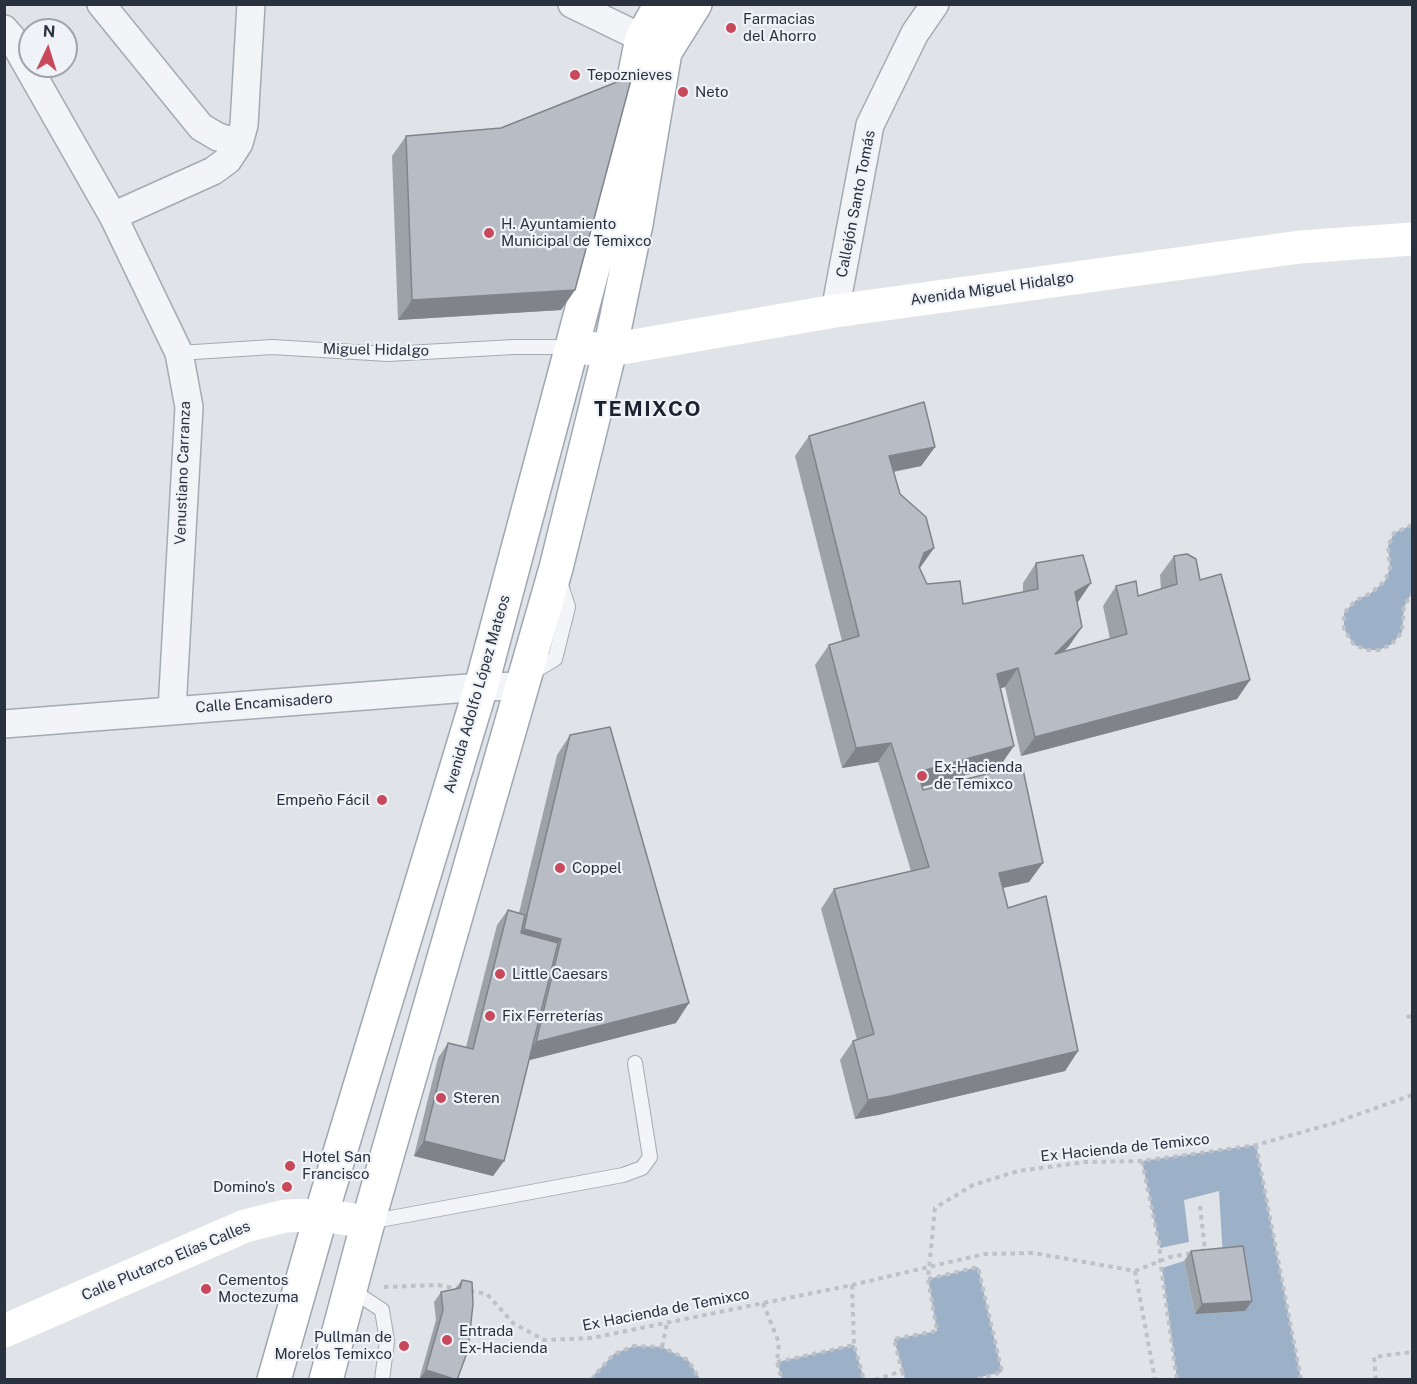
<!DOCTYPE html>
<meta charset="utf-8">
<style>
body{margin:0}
#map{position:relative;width:1417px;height:1384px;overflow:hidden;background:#e0e3e8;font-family:"Public Sans",sans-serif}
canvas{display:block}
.frame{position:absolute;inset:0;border:6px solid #29313f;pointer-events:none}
.north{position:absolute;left:18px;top:18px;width:60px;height:60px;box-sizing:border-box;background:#eff2f6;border:2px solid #a0a5ad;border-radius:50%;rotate:4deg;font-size:16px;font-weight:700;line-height:24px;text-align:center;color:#29313f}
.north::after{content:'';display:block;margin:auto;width:21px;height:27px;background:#c9495c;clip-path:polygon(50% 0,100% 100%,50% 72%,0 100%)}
</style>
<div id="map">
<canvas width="1417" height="1384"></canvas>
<div class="frame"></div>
<div class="north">N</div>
</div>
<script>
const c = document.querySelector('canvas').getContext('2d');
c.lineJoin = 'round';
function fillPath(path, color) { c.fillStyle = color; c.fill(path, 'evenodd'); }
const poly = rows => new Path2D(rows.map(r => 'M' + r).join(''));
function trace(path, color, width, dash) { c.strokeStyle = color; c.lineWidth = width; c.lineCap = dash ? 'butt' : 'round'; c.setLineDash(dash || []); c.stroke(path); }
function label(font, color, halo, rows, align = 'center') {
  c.font = font + ' "Public Sans",sans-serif'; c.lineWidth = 4.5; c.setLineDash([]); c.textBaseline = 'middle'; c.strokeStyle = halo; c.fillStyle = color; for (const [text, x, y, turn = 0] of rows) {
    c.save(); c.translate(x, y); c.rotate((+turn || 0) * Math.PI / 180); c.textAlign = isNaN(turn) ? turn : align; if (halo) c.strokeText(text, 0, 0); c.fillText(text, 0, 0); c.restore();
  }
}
fillPath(poly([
 [1412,525,1412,594,1410,596,1404,607,1402,632,1392,644,1379,650,1368,650,1354,645,1344,629,1344,613,1355,601,1371,593,1385,581,1390,568,1388,546,1394,533],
 [1256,1145,1301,1379,1177,1379,1162,1268,1184,1261,1195,1314,1245,1311,1223,1257,1219,1191,1184,1200,1189,1242,1160,1248,1142,1161],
 [978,1267,1002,1372,973,1379,905,1379,894,1339,937,1331,928,1279],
 [854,1345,864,1379,782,1379,777,1362],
 [634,1346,662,1347,688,1360,700,1379,592,1379,594,1375,614,1354]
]), '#9cb1c7');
const lane = poly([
 [179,353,272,347,388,354,514,347,573,347],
 [530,674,555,659,568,607,560,582],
 [369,1222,623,1175,642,1168,650,1157,635,1063],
 [350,1289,382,1310,387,1341,382,1380]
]);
const street = poly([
 [101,4,201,127,218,137,239,143],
 [572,4,642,38,659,48],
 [4,29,11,37,113,216,179,353,189,407,172,710],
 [113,216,213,171,228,160,239,143,244,125,251,4],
 [835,311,870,125,915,33,935,4],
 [4,724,481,687,523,686]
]);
const primary = poly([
 [274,1380,321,1215,481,687,606,219,642,38,661,4],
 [326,1380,368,1222,556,568,610,350,636,224,665,52,695,4]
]);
trace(lane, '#a5aab2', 16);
trace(street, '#a5aab2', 30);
trace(primary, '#9fa7b3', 36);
trace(poly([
 [1412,525,1394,533,1388,546,1390,568,1385,581,1371,593,1355,601,1344,613,1344,629,1354,645,1368,650,1379,650,1392,644,1402,632,1404,607,1410,596,1412,594],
 [1412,1016,1408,1017,1412,1021],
 [1256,1145,1301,1379,1296,1380],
 [1142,1161,1160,1248,1160,1260,1177,1380],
 [1200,1206,1205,1250,1201,1251],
 [1135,1271,1170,1257,1194,1253],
 [928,1279,978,1267,1002,1372,973,1380],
 [852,1285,854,1345],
 [384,1287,438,1285,460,1289],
 [470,1291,487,1294,513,1323,544,1340,592,1338,852,1285,984,1254,1034,1253,1135,1271,1155,1380],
 [763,1303,779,1343,777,1362,782,1380],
 [662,1347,667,1323],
 [777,1362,854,1345,864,1380],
 [902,1371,905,1380],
 [592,1380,594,1376,614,1354,634,1346,662,1347,688,1360,700,1380],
 [875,1380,902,1371,894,1339,937,1331,928,1279,935,1208,973,1185,1018,1171,1086,1162,1142,1161,1256,1145,1331,1124,1412,1095],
 [1376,1380,1374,1357,1412,1352]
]), '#bec1c7', 4, [4.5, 4.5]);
trace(lane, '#f2f4f7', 14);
trace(street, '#f2f4f7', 27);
trace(poly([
 [573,347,610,350,835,311,1300,247,1412,239],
 [4,1331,245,1226,285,1216,321,1215,368,1222]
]), '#fff', 33);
trace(primary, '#fff', 33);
fillPath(poly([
 [406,136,575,290,561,310,398,320,392,156],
 [809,436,935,447,921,466,894,472,900,494,934,548,919,568,927,584,963,604,1023,592,1023,583,1036,563,1077,603,1082,627,1069,646,1063,652,1110,639,1103,606,1116,586,1138,596,1161,589,1160,575,1174,556,1200,580,1250,680,1237,699,1021,756,1005,687,1000,688,1000,766,922,787,923,790,1029,882,1003,888,1008,908,1078,1051,1065,1071,878,1115,855,1119,840,1060,853,1041,857,1040,821,909,834,889,911,871,878,762,842,768,815,665,829,645,842,641,795,456],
 [570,735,676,1023,529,1060,504,1161,493,1176,414,1156,438,1058,448,1043,466,1047,497,925,508,910,519,913,557,755],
 [1191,1251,1252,1301,1245,1311,1195,1314,1184,1261],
 [462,1280,457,1380,419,1380,436,1320,434,1302,441,1292,455,1289]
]), '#9da2a9');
fillPath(poly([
 [575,290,561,310,398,320,412,300],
 [935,447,921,466,875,475,889,456],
 [934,548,920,568,910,572,924,553],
 [1091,583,1078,602,1061,611,1075,592],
 [1082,627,1069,646,1041,674,1055,654],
 [1018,668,1005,687,983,693,997,674],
 [1250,680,1237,699,1021,756,1035,737],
 [891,743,878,762,842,768,856,748],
 [1014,746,1000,766,906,791,918,772],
 [1043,863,1029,882,985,892,999,873],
 [524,929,561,939,547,958,510,948],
 [689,1003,676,1023,522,1062,536,1042],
 [1078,1051,1065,1071,878,1115,855,1119,868,1100],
 [424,1141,504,1161,493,1176,414,1156],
 [1252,1301,1245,1311,1195,1314,1202,1304],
 [426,1370,457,1380,419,1380]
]), '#80848a');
const building = poly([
 [632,76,575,290,412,300,406,136,501,128,632,76],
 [924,402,935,447,889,456,900,494,926,517,934,548,924,553,919,567,927,584,960,581,963,604,1038,589,1036,563,1083,555,1091,583,1075,592,1082,627,1055,654,1127,634,1116,586,1136,581,1138,596,1177,584,1174,556,1187,554,1196,559,1200,580,1221,574,1250,680,1035,737,1018,668,997,674,1014,746,918,772,923,790,1022,765,1043,863,999,873,1008,908,1046,896,1078,1051,891,1096,868,1100,853,1041,874,1034,834,889,929,867,891,743,856,748,829,645,859,636,809,436,924,402],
 [610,727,689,1003,536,1042,561,939,524,929,528,910,570,735,610,727],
 [508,910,525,915,521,933,558,943,504,1161,424,1141,448,1043,473,1049,508,910],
 [1243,1246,1252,1301,1202,1304,1191,1251,1243,1246],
 [462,1280,472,1282,473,1304,468,1350,457,1380,426,1370,443,1310,441,1292,460,1288,462,1280]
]);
fillPath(building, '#b7bcc5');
trace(building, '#80848a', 1.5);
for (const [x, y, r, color] of [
 [731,28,6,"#c9495c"],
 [575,75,6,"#c9495c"],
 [683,92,6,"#c9495c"],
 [489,233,6,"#c9495c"],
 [922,776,6,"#c9495c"],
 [382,800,6,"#c9495c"],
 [560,868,6,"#c9495c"],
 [500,974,6,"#c9495c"],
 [490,1016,6,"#c9495c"],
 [441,1098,6,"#c9495c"],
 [290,1166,6,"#c9495c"],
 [287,1187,6,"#c9495c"],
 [206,1289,6,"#c9495c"],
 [447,1340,6,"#c9495c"],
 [404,1346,6,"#c9495c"]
]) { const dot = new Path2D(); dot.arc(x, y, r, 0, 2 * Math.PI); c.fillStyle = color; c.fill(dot); trace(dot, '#eff2f6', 2); }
label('15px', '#29313f', '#eff2f6', [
 ["Farmacias",743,19],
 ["del Ahorro",743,36],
 ["Tepoznieves",587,75],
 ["Neto",695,92],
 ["H. Ayuntamiento",501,224],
 ["Municipal de Temixco",501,241],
 ["Ex-Hacienda",934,767],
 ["de Temixco",934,784],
 ["Empeño Fácil",370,800,"right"],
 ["Coppel",572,868],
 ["Little Caesars",512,974],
 ["Fix Ferreterías",502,1016],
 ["Steren",453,1098],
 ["Hotel San",302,1157],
 ["Francisco",302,1174],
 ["Domino's",275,1187,"right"],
 ["Cementos",218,1280],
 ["Moctezuma",218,1297],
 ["Entrada",459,1331],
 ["Ex-Hacienda",459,1348],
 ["Pullman de",392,1337,"right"],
 ["Morelos Temixco",392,1354,"right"]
], 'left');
label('15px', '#29313f', '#eff2f6', [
 ["Callejón Santo Tomás",856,204,-79],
 ["Avenida Miguel Hidalgo",992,289,-8],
 ["Miguel Hidalgo",376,350,1],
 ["Venustiano Carranza",183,473,-88],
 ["Avenida Adolfo López Mateos",477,694,-74],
 ["Calle Encamisadero",264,703,-4],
 ["Ex Hacienda de Temixco",1125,1148,-6],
 ["Calle Plutarco Elías Calles",166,1261,-23],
 ["Ex Hacienda de Temixco",666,1310,-11]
]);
c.letterSpacing = '1.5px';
label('bold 21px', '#1b2230', '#eff2f6', [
 ["TEMIXCO",648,410]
]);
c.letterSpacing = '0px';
</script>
